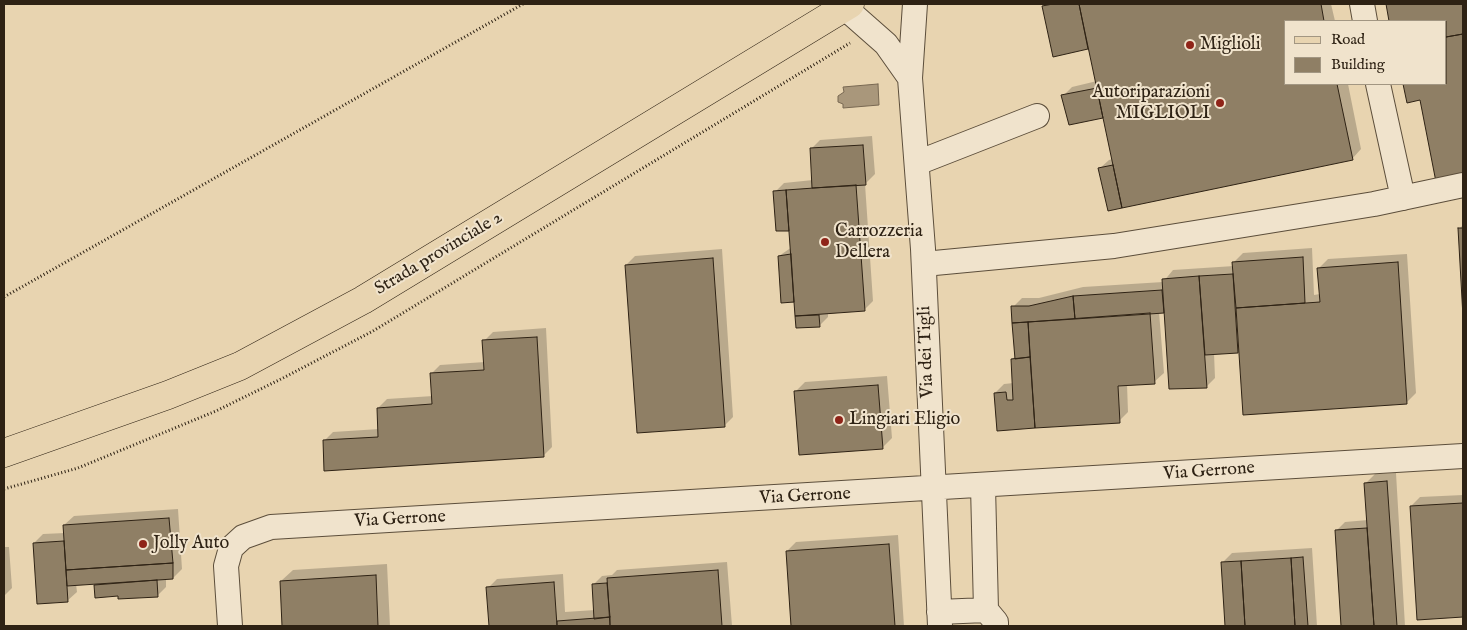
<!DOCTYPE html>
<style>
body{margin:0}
#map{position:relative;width:1467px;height:630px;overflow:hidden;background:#e8d4b0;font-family:"IM FELL English",serif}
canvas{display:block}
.frame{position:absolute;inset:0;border:5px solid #2e2214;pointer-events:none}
.legend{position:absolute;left:1284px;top:20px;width:162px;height:65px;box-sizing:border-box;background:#f0e3cc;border:1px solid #a29682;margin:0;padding:6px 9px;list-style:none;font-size:15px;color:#2e2214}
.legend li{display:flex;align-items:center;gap:10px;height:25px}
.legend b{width:25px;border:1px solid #a29682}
</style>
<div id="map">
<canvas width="1467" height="630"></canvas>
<div class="frame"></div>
<ul class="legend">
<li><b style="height:6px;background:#e8d4b0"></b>Road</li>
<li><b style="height:14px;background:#8f7f65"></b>Building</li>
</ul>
</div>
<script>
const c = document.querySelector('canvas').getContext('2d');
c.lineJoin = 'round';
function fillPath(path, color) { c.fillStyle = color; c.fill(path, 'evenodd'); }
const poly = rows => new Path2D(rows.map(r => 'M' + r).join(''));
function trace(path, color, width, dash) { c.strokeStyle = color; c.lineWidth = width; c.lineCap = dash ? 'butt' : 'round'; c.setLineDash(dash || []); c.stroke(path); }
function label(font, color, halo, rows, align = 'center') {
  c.font = font + ' "IM FELL English",serif'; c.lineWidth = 4; c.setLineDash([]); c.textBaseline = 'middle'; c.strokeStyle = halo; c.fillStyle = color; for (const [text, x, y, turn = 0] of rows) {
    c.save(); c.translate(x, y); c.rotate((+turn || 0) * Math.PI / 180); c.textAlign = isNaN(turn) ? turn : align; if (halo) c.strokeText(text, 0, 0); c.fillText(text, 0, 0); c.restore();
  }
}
const water = poly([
 [878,84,879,105,843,108,843,104,838,102,838,96,844,92,843,87,878,84]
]);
fillPath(water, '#a9977b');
trace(water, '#786852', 1);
fillPath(poly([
 [1047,4,1331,4,1335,21,1286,21,1286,84,1348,84,1361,149,1352,159,1099,169,1109,160,1113,159,1104,116,1070,124,1063,96,1072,87,1097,81,1089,47,1054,55,1044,7],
 [1388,4,1463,4,1463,175,1421,99,1408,101,1404,84,1446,84,1446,21,1391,21],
 [872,136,875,174,865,184,873,301,864,310,828,313,828,317,819,326,797,327,795,301,779,256,792,247,790,229,775,192,784,183,813,180,811,149,820,140],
 [1463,225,1463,297,1459,229],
 [1312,248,1314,295,1320,294,1319,268,1328,259,1407,254,1416,393,1407,402,1240,352,1214,353,1215,378,1206,387,1165,312,1159,312,1164,373,1154,382,1127,384,1128,412,1119,421,998,429,995,393,1004,384,1014,383,1012,359,1016,356,1013,307,1022,298,1039,298,1083,287,1163,282,1173,270,1234,266,1234,262,1243,253],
 [722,249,733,417,724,426,626,265,635,256],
 [546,328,552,447,543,456,324,441,333,432,379,429,378,408,387,399,433,396,431,374,440,365,485,362,484,341,493,332],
 [887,376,892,438,882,448,796,391,805,382],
 [1396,473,1405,626,1343,626,1336,531,1345,522,1368,520,1366,483,1375,474],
 [1463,495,1463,615,1418,618,1411,506,1420,497],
 [178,509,182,569,173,578,166,579,166,587,157,596,96,596,95,583,76,584,77,592,67,601,34,543,43,534,65,533,64,525,74,516],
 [898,535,904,626,792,626,787,551,796,542],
 [4,547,9,547,12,588,4,596],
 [1312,548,1317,626,1226,626,1223,562,1232,553],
 [727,562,732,626,490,626,488,588,497,579,563,574,565,612,595,610,593,585,602,576,612,575,617,570],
 [387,564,390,626,283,626,281,581,293,570]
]), '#0003');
const building = poly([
 [1053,4,1079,4,1088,49,1053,57,1042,6,1053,4],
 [1079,4,1321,4,1324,21,1286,21,1286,84,1337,84,1353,160,1122,208,1079,4],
 [1386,4,1463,4,1463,34,1446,37,1446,21,1389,21,1386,4],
 [1463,34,1463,176,1436,182,1420,100,1407,103,1403,84,1446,84,1446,37,1463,34],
 [1097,88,1103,118,1069,125,1061,95,1097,88],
 [863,145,866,185,812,188,810,148,863,145],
 [1113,165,1122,208,1108,211,1098,168,1113,165],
 [856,185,865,311,795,316,786,190,856,185],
 [786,190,789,231,776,231,773,191,786,190],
 [1458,228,1463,228,1463,317,1458,228],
 [791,254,794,302,781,303,778,256,791,254],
 [1303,257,1305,303,1236,308,1232,262,1303,257],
 [713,258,725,427,637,433,625,265,713,258],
 [1398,262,1407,404,1243,415,1236,308,1320,302,1317,268,1398,262],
 [1233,274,1238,353,1205,355,1199,276,1233,274],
 [1199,276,1207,388,1169,389,1162,279,1199,276],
 [1162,290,1164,313,1075,319,1073,296,1162,290],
 [1073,296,1075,319,1012,323,1011,306,1029,306,1073,296],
 [1150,313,1155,384,1118,386,1120,423,1035,428,1028,322,1150,313],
 [819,315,820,327,796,328,795,316,819,315],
 [1028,322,1030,357,1015,359,1012,323,1028,322],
 [537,337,544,457,324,471,323,440,378,437,377,408,432,404,430,373,484,370,482,340,537,337],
 [1030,357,1035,428,997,431,994,393,1006,392,1007,400,1013,400,1011,359,1030,357],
 [878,385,883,449,799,455,794,391,878,385],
 [1387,481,1397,626,1374,626,1364,483,1387,481],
 [1463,503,1463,617,1417,620,1410,506,1463,503],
 [169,518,173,563,66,570,63,525,169,518],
 [1367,528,1374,626,1341,626,1335,530,1367,528],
 [64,541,68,602,37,604,33,543,64,541],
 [889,544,895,626,791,626,786,551,889,544],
 [1303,557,1308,626,1295,626,1291,558,1303,557],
 [1291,558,1295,626,1245,626,1241,561,1291,558],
 [1241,561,1245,626,1225,626,1221,562,1241,561],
 [173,563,173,579,67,586,66,570,173,563],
 [718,570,722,626,610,626,607,578,718,570],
 [376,575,378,626,282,626,280,581,376,575],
 [157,580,158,597,118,599,118,596,95,598,94,585,157,580],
 [554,582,557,626,489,626,486,587,554,582],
 [607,583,610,617,594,619,592,584,607,583],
 [610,617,610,626,557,626,557,621,610,617]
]);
fillPath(building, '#8f7f65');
trace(building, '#2e2214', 1);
const minor = poly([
 [915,4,910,78,923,249,940,626],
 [1362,4,1365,21],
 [844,7,886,44,910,78],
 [1378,84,1403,198],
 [917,163,1037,116],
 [924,264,1114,246,1374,204,1463,185],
 [983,486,986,610,996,622,996,626],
 [939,612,986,610],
 [230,626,226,566,231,548,243,537,271,527,1463,456]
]);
const major = poly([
 [4,453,168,395,240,366,363,300,850,4]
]);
trace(minor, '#5c4e3b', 26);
trace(major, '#2e2214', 29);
trace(poly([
 [4,297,523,4],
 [4,489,78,468,216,411,283,378,373,331,850,43]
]), '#2e2214', 3, [1, 2.5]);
trace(minor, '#f0e3cc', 24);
trace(major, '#e8d4b0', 28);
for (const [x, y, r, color] of [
 [1190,45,5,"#8f2418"],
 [1220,103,5,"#8f2418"],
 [825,242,5,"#8f2418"],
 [839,420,5,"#8f2418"],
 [143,544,5,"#8f2418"]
]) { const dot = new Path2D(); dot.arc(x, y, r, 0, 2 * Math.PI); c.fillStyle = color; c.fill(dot); trace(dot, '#f0e3cc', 2); }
label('18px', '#2e2214', '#f0e3cc', [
 ["Miglioli",1200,45],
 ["Autoriparazioni",1210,93,"right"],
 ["MIGLIOLI",1210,114,"right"],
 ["Carrozzeria",835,232],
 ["Dellera",835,253],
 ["Lingiari Eligio",849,420],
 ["Jolly Auto",153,544]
], 'left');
label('18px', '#2e2214', '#f0e3cc', [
 ["Strada provinciale 2",439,254,-31],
 ["Via dei Tigli",927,352,-92],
 ["Via Gerrone",1209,472,-4],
 ["Via Gerrone",805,497,-3],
 ["Via Gerrone",400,520,-3]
]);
</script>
